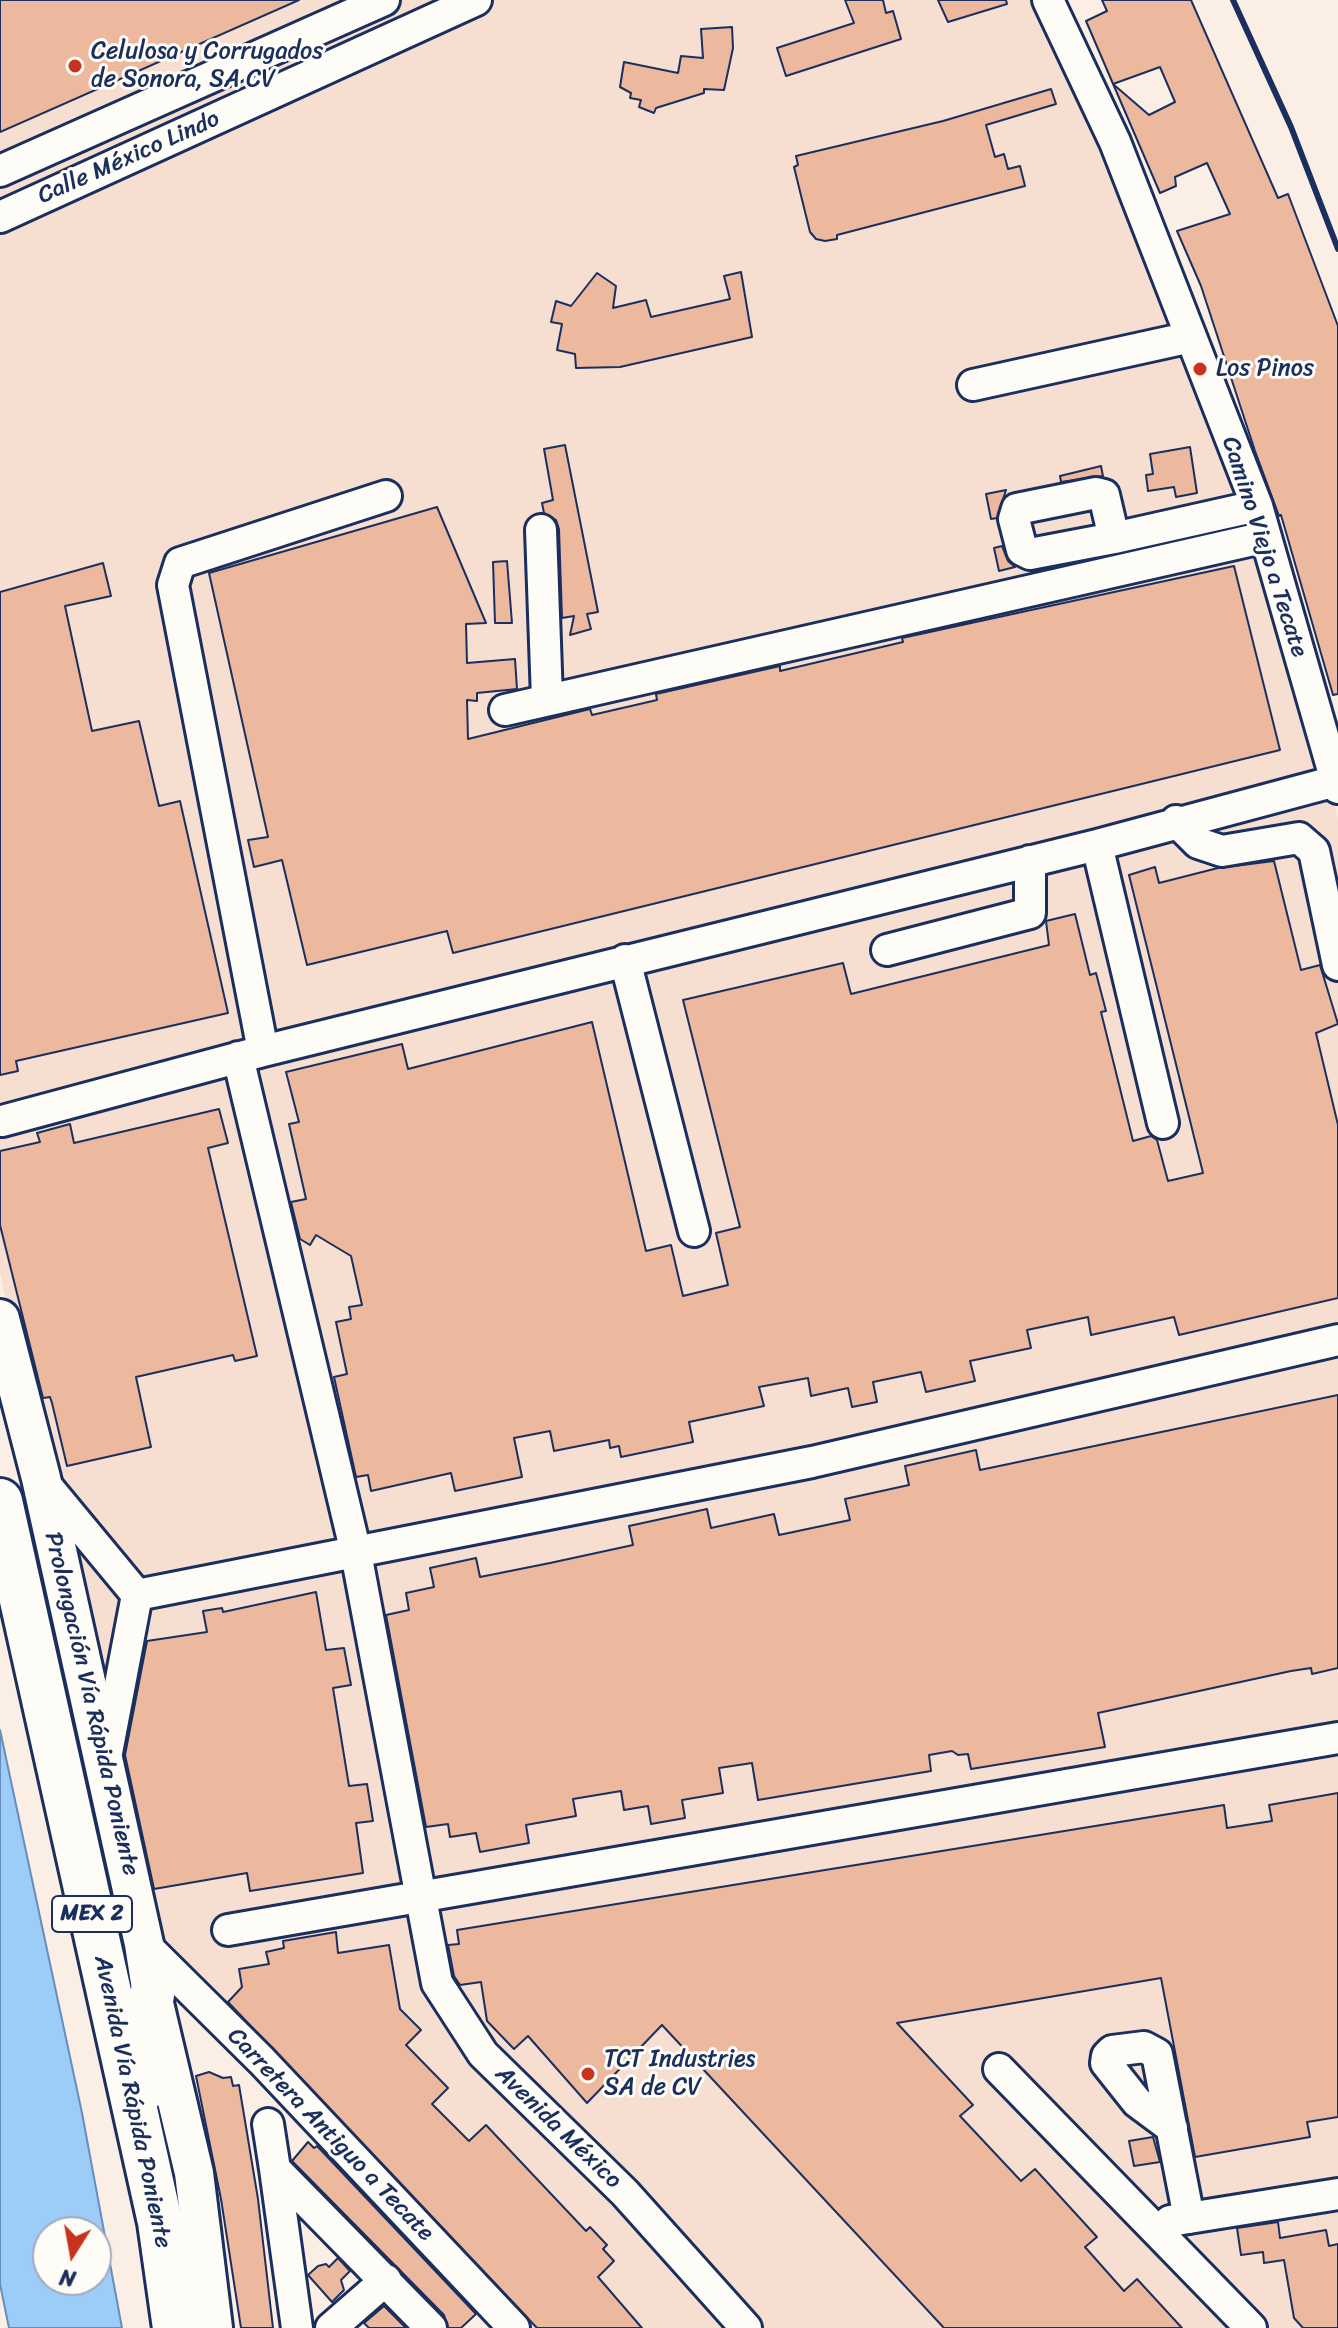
<!DOCTYPE html>
<meta charset="utf-8">
<style>
body{margin:0}
#map{position:relative;width:1338px;height:2328px;overflow:hidden;background:#faeee5;font-family:Sriracha,sans-serif}
canvas{display:block}
.north{position:absolute;left:32px;top:2216px;width:80px;height:80px;box-sizing:border-box;background:#fdfcf7;border:2px solid #a3aaba;border-radius:50%;rotate:191deg;font-size:22px;font-weight:700;line-height:32px;text-align:center;color:#1b2f5e}
.north::after{content:'';display:block;margin:auto;width:28px;height:36px;background:#c8321e;clip-path:polygon(50% 0,100% 100%,50% 72%,0 100%)}
</style>
<div id="map">
<canvas width="1338" height="2328"></canvas>
<div class="north">N</div>
</div>
<script>
const c = document.querySelector('canvas').getContext('2d');
c.lineJoin = 'round';
function fillPath(path, color) { c.fillStyle = color; c.fill(path, 'evenodd'); }
const poly = rows => new Path2D(rows.map(r => 'M' + r).join(''));
function trace(path, color, width, dash) { c.strokeStyle = color; c.lineWidth = width; c.lineCap = dash ? 'butt' : 'round'; c.setLineDash(dash || []); c.stroke(path); }
function label(font, color, halo, rows, align = 'center') {
  c.font = font + ' Sriracha,sans-serif'; c.lineWidth = 6; c.setLineDash([]); c.textBaseline = 'middle'; c.strokeStyle = halo; c.fillStyle = color; for (const [text, x, y, turn = 0] of rows) {
    c.save(); c.translate(x, y); c.rotate((+turn || 0) * Math.PI / 180); c.textAlign = isNaN(turn) ? turn : align; if (halo) c.strokeText(text, 0, 0); c.fillText(text, 0, 0); c.restore();
  }
}
fillPath(poly([
 [0,0,1037,0,1256,516,1338,818,1338,2328,516,2328,153,1940,0,1273]
]), '#f6ded0');
const water = poly([
 [0,1730,82,2113,122,2328,9,2328,0,2284,0,1730],
 [48,2232,96,2232,96,2280,48,2280,48,2232]
]);
fillPath(water, '#9cccf8');
trace(water, '#688dba', 2);
const building = poly([
 [0,0,299,0,0,132,0,0],
 [845,0,883,0,886,13,893,11,901,39,786,76,777,48,854,23,845,0],
 [938,0,1006,0,1007,4,948,22,938,0],
 [1102,0,1191,0,1278,198,1288,194,1338,326,1338,694,1333,695,1281,515,1279,516,1255,451,1201,286,1177,231,1230,214,1207,163,1175,177,1176,186,1160,193,1086,21,1107,11,1102,0],
 [1160,67,1175,102,1149,115,1113,84,1160,67],
 [732,27,733,48,724,90,704,89,704,93,656,108,654,113,639,107,641,100,630,98,631,93,620,87,624,62,678,73,681,56,703,58,701,29,732,27],
 [1051,89,1056,104,986,125,995,157,1004,154,1008,169,1020,166,1025,186,837,235,837,239,825,241,816,239,810,232,794,167,798,165,796,156,943,121,1051,89],
 [741,272,752,337,620,367,576,368,575,354,557,350,562,324,551,322,556,301,571,306,597,273,616,286,613,308,646,300,651,317,730,299,724,276,741,272],
 [565,445,598,612,587,614,591,629,570,635,574,616,562,618,559,529,556,520,544,513,542,503,553,500,544,449,565,445],
 [1190,447,1197,493,1176,497,1174,487,1148,491,1146,475,1153,474,1150,454,1190,447],
 [1101,466,1103,476,1061,482,1060,476,1101,466],
 [1006,490,997,518,991,519,986,494,1006,490],
 [437,507,486,623,466,624,467,663,515,659,517,689,477,693,477,701,467,700,468,739,590,709,592,715,657,700,656,694,780,666,780,671,903,642,902,638,1234,566,1280,750,453,953,447,931,307,965,282,860,254,867,248,840,268,837,209,573,437,507],
 [1002,546,1008,561,1015,567,999,571,994,548,1002,546],
 [507,561,512,623,495,623,493,562,507,561],
 [103,563,111,596,65,606,92,731,139,721,159,806,180,801,228,1013,16,1061,18,1071,0,1075,0,592,103,563],
 [1274,861,1301,970,1320,965,1338,1024,1316,1033,1338,1125,1338,1298,1179,1335,1174,1317,1091,1335,1088,1317,1027,1330,1031,1348,970,1361,975,1381,926,1392,921,1372,873,1382,877,1402,852,1407,848,1388,811,1396,808,1378,759,1387,764,1406,689,1422,693,1442,621,1457,619,1446,610,1448,609,1440,554,1451,550,1431,514,1438,522,1477,455,1491,451,1473,371,1491,368,1475,356,1477,334,1377,347,1374,336,1322,351,1319,349,1307,362,1305,351,1256,316,1235,310,1245,300,1239,291,1202,306,1199,289,1124,299,1122,286,1072,402,1044,408,1069,592,1022,646,1251,671,1245,683,1296,728,1285,716,1233,740,1227,683,1000,843,963,851,994,1049,945,1046,921,1075,914,1090,975,1096,973,1106,1011,1101,1012,1133,1141,1151,1136,1157,1140,1168,1181,1203,1173,1129,875,1155,867,1159,883,1218,868,1274,861],
 [219,1109,228,1143,208,1148,257,1356,235,1361,233,1355,136,1377,151,1447,67,1466,52,1403,50,1397,43,1398,0,1225,0,1151,40,1142,37,1133,70,1124,74,1143,219,1109],
 [1338,1395,1338,1668,1312,1674,1311,1668,1291,1671,1098,1713,1105,1747,971,1769,968,1754,958,1755,952,1751,929,1755,931,1771,758,1800,752,1763,719,1768,723,1793,682,1800,685,1818,651,1824,648,1806,624,1810,621,1791,573,1799,576,1816,526,1825,529,1843,480,1852,476,1833,450,1837,448,1824,426,1827,386,1615,409,1610,406,1593,434,1587,430,1568,476,1558,480,1577,550,1563,633,1545,629,1526,707,1509,711,1528,774,1514,779,1535,850,1520,845,1499,909,1485,905,1466,976,1450,980,1470,1338,1395],
 [316,1592,326,1650,344,1648,351,1685,333,1688,349,1786,367,1784,373,1821,356,1823,363,1873,250,1891,247,1873,154,1889,125,1755,147,1641,207,1632,203,1611,222,1608,223,1612,316,1592],
 [1338,1793,1338,2117,1307,2122,1310,2137,1195,2157,1161,1978,897,2023,973,2105,960,2116,1021,2181,1035,2169,1097,2237,1085,2247,1124,2291,1137,2279,1182,2328,944,2328,662,2025,587,2103,528,2036,514,2049,487,2021,481,1982,460,1985,454,1976,448,1945,459,1944,457,1930,1224,1805,1227,1828,1272,1821,1269,1805,1338,1793],
 [336,1932,338,1953,389,1945,400,2009,421,2030,406,2045,448,2088,432,2104,469,2141,486,2125,586,2231,590,2227,607,2245,603,2249,614,2261,598,2277,642,2328,537,2328,228,2002,242,1987,239,1969,269,1964,266,1952,284,1948,283,1941,336,1932],
 [209,2072,223,2078,231,2077,233,2086,239,2085,258,2199,273,2328,241,2328,221,2199,196,2076,209,2072],
 [1153,2137,1160,2162,1134,2166,1129,2141,1153,2137],
 [308,2142,314,2148,317,2146,476,2314,461,2328,448,2328,444,2315,292,2161,308,2142],
 [1278,2222,1280,2238,1326,2230,1329,2246,1338,2244,1338,2328,1303,2328,1294,2318,1284,2260,1264,2263,1263,2252,1241,2255,1237,2228,1278,2222],
 [338,2258,350,2271,341,2280,344,2290,332,2302,308,2275,318,2266,326,2264,329,2267,338,2258],
 [384,2306,406,2328,369,2328,364,2323,384,2306]
]);
fillPath(building, '#ecb89e');
trace(building, '#1b2f5e', 2);
const minor = poly([
 [1048,0,1115,142,1257,506,1338,788],
 [0,171,384,0],
 [0,217,476,0],
 [973,385,1191,337],
 [541,530,547,699],
 [1114,538,1104,495,1096,493,1017,509,1014,519,1022,550,1030,554,1114,538,1257,506],
 [505,710,1266,537],
 [1176,821,1198,843,1222,851,1299,838,1314,851,1338,965],
 [1097,845,1163,1123],
 [887,950,1030,913,1030,861],
 [625,960,694,1231],
 [263,1051,173,585,180,563,386,496],
 [238,1057,356,1553,437,1983,483,2054,625,2193,746,2328],
 [2,1121,263,1051,1097,845,1336,781],
 [41,1479,137,1595],
 [137,1595,812,1462,1338,1340],
 [106,1758,137,1595],
 [228,1930,1338,1738],
 [144,1944,262,2061,514,2328],
 [999,2069,1251,2328],
 [268,2124,275,2169,431,2328],
 [1172,2128,1137,2102,1106,2063,1107,2056,1112,2051,1144,2047,1157,2054,1189,2218],
 [275,2169,297,2328],
 [1170,2221,1338,2194],
 [331,2328,386,2280]
]);
const major = poly([
 [0,1319,41,1478,144,1944,152,1995,194,2173,213,2328]
]);
const highway = poly([
 [0,1501,160,2222,175,2328],
 [152,1995,147,2014,154,2084]
]);
trace(minor, '#1b2f5e', 36);
trace(major, '#1b2f5e', 44);
trace(highway, '#1b2f5e', 50);
trace(minor, '#fdfcf7', 30);
trace(major, '#fdfcf7', 38);
trace(highway, '#fdfcf7', 44);
trace(poly([
 [1233,0,1291,127,1338,249]
]), '#1b2f5e', 6);
for (const [x, y, r, color] of [
 [75,66,8,"#c8321e"],
 [1200,369,8,"#c8321e"],
 [588,2074,8,"#c8321e"]
]) { const dot = new Path2D(); dot.arc(x, y, r, 0, 2 * Math.PI); c.fillStyle = color; c.fill(dot); trace(dot, '#fdfcf7', 3); }
for (const [x, y, w] of [
 [92,1914,80]
]) { const box = new Path2D(); box.roundRect(x - w / 2, y - 18, w, 36, 6); c.fillStyle = '#fdfcf7'; c.fill(box); trace(box, '#1b2f5e', 2); }
label('bold 22px', '#1b2f5e', null, [
 ["MEX 2",92,1914]
]);
label('24px', '#1b2f5e', '#fdfcf7', [
 ["Celulosa y Corrugados",91,52],
 ["de Sonora, SA CV",91,80],
 ["Los Pinos",1216,369],
 ["TCT Industries",604,2060],
 ["SA de CV",604,2088]
], 'left');
label('24px', '#1b2f5e', '#fdfcf7', [
 ["Calle México Lindo",129,158,-24],
 ["Camino Viejo a Tecate",1264,547,72],
 ["Prolongación Vía Rápida Poniente",91,1704,77],
 ["Avenida Vía Rápida Poniente",132,2102,78],
 ["Avenida México",558,2128,44],
 ["Carretera Antiguo a Tecate",330,2135,46]
]);
</script>
